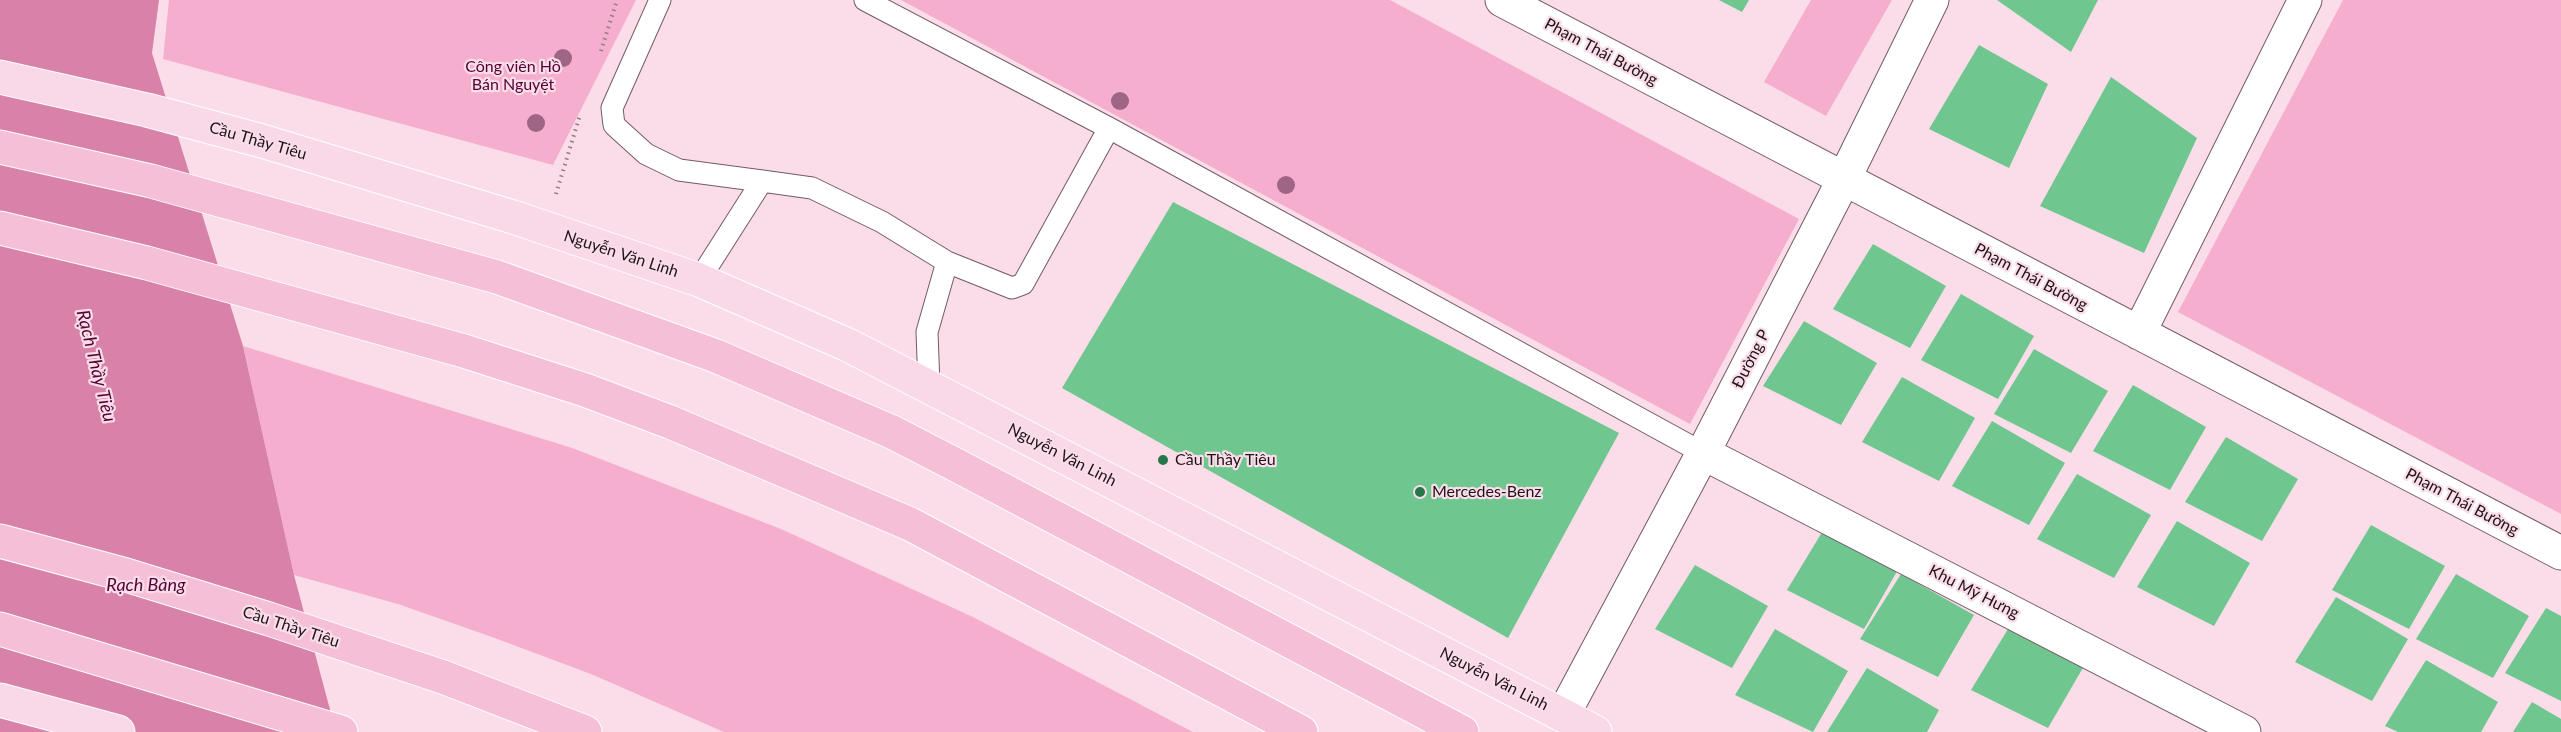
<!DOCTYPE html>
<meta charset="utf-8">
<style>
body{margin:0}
canvas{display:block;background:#fadde9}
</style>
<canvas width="2561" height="732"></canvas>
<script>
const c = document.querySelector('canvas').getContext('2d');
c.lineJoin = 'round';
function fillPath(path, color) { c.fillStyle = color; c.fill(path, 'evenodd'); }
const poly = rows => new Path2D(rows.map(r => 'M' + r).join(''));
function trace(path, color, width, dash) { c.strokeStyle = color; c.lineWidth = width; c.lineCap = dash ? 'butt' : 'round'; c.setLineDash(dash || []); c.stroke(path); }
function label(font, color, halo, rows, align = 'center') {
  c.font = font + ' Lato,sans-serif'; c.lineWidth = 4.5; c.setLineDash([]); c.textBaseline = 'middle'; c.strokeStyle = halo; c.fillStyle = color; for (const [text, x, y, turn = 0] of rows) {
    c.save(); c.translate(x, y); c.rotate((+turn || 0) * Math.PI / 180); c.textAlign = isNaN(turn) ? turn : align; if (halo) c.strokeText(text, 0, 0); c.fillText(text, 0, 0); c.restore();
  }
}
fillPath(poly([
 [169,0,636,0,553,165,163,59],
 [901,0,1390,0,1799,219,1690,424],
 [1811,0,1892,0,1826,116,1764,82],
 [2343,0,2561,0,2561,514,2178,312],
 [243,346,572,448,781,529,973,617,1193,732,724,732,591,674,492,637,398,604,294,575]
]), '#f5aece');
fillPath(poly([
 [0,0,159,0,152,53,243,346,294,575,336,732,0,732]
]), '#d882aa');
fillPath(poly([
 [1719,0,1749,0,1742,12],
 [1997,0,2098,0,2071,52],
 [1979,45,2048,84,2009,168,1929,129],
 [2111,77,2197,138,2144,253,2040,206],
 [1173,202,1619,433,1508,638,1062,388],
 [1873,244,1946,286,1910,348,1833,309],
 [1961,294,2034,336,1998,399,1921,360],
 [1804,321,1877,363,1841,425,1763,386],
 [2034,349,2108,391,2071,453,1994,414],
 [1902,377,1975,418,1939,481,1862,442],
 [2133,385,2206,427,2170,490,2093,451],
 [1992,421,2065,463,2029,525,1952,486],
 [2226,437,2298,479,2262,541,2185,502],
 [2077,474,2151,515,2114,578,2037,539],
 [2177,521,2250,563,2214,626,2137,587],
 [1827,524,1900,566,1864,629,1787,590],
 [2371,525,2445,566,2409,629,2332,590],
 [1695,565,1768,606,1732,668,1655,629],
 [1901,574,1974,615,1938,677,1860,639],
 [2456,574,2529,616,2493,678,2416,639],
 [2336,597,2408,639,2372,701,2295,662],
 [2546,608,2561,616,2561,701,2505,673],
 [2011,624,2084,666,2048,728,1971,690],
 [1775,629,1848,671,1813,732,1735,695],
 [2426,660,2498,702,2481,732,2398,732,2385,726],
 [1867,668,1939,710,1927,732,1827,732],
 [2532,702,2561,719,2561,732,2513,732]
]), '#6fc68f');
const lane = poly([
 [660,0,612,108,614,125,646,154,679,170,762,181],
 [865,0,1109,128,1703,453],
 [947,262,1012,288,1023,284,1109,128],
 [699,280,762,181,812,188,882,222,947,262,927,332,929,386]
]);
const street = poly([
 [1502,0,2561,553],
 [2139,333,2305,0],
 [1703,453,2244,732],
 [1563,715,1703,453,1844,179,1932,0]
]);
const primary = poly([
 [0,77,147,110,262,141,513,217,699,280,848,345,1595,732],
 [0,700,118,732]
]);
const highway = poly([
 [0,147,151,181,497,277,716,356,892,432,956,465,1462,732],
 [0,228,147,263,464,351,585,390,670,422,910,524,1301,732],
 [0,541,126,575,269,619,443,677,585,732],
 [0,629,341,732]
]);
trace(lane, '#735a65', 23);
trace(street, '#735a65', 35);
trace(primary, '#fff', 35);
trace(highway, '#fff', 35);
trace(poly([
 [601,51,617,0],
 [556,194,580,115]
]), '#927e87', 4, [1.5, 4.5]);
trace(lane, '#fff', 21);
trace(street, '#fff', 33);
trace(primary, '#f9d9e7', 33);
trace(highway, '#f5c0d7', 33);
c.fillStyle = '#9e6585';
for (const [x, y] of [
 [563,58],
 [1120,101],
 [536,123],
 [1286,185]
]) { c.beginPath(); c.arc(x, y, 9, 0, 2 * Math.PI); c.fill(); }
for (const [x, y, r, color] of [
 [1163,460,6,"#237748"],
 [1420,492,6,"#237748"]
]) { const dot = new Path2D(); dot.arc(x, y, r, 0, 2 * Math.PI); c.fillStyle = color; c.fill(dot); trace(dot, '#fadde9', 2); }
label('16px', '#1e1418', '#fadde9', [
 ["Phạm Thái Bường",1601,52,28],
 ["Cầu Thầy Tiêu",258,141,16],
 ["Nguyễn Văn Linh",621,254,18],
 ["Phạm Thái Bường",2031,277,28],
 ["Đường P",1751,359,-63],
 ["Nguyễn Văn Linh",1062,455,27],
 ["Phạm Thái Bường",2462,502,28],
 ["Khu Mỹ Hưng",1974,592,27],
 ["Cầu Thầy Tiêu",291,627,18],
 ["Nguyễn Văn Linh",1494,679,27]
]);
label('16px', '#520333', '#fadde9', [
 ["Công viên Hồ",513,67],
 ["Bán Nguyệt",513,85]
]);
label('16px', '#1e1418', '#fadde9', [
 ["Cầu Thầy Tiêu",1175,460],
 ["Mercedes-Benz",1432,492]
], 'left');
label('italic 18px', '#530434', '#fadde9', [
 ["Rạch Thầy Tiêu",96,366,76],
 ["Rạch Bàng",146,585]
]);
</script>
